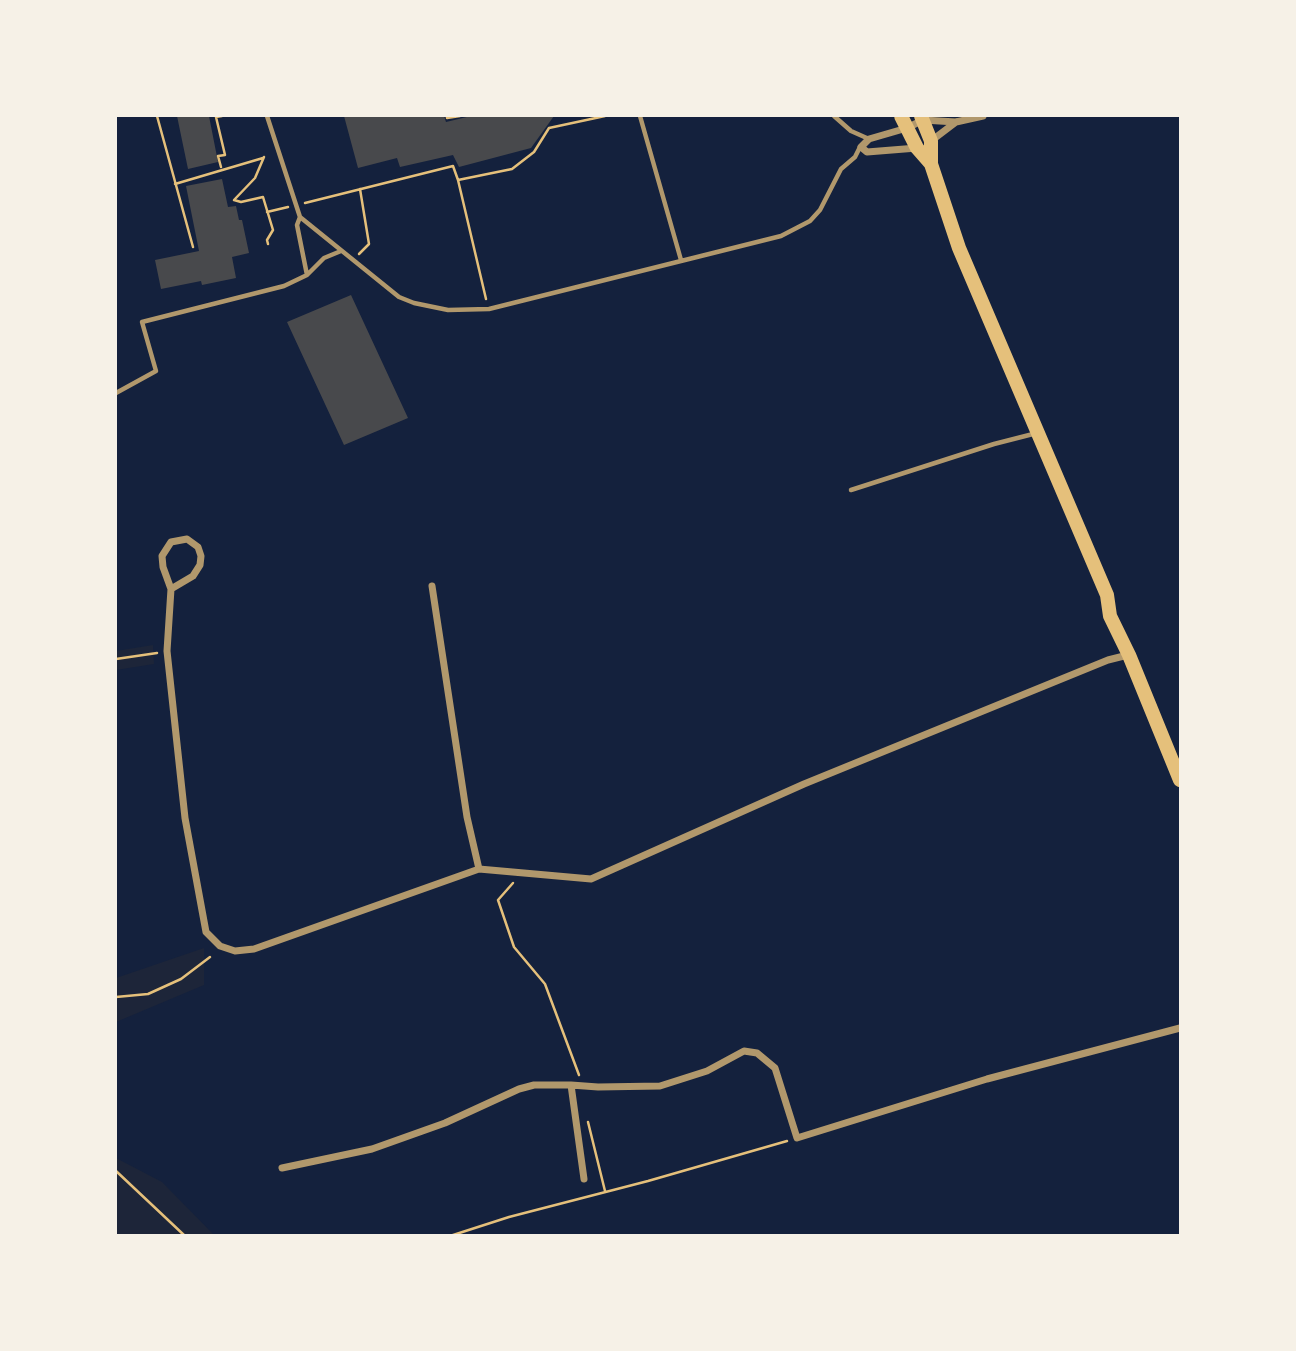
<!DOCTYPE html>
<style>
body{margin:0}
#map{position:relative;width:1296px;height:1351px;overflow:hidden;background:#14213d;font-family:"Roboto Serif",serif}
canvas{display:block}
.frame{position:absolute;inset:0;border:117px solid #f6f1e7;pointer-events:none}
</style>
<div id="map">
<canvas width="1296" height="1351"></canvas>
<div class="frame"></div>
</div>
<script>
const c = document.querySelector('canvas').getContext('2d');
c.lineJoin = 'round';
function fillPath(path, color) { c.fillStyle = color; c.fill(path, 'evenodd'); }
const poly = rows => new Path2D(rows.map(r => 'M' + r).join(''));
function trace(path, color, width, dash) { c.strokeStyle = color; c.lineWidth = width; c.lineCap = dash ? 'butt' : 'round'; c.setLineDash(dash || []); c.stroke(path); }
fillPath(poly([
 [153,645,154,664,116,670,116,651],
 [204,948,204,985,116,1022,116,978],
 [116,1158,162,1182,214,1235,116,1235]
]), '#1d2539');
fillPath(poly([
 [177,116,209,116,218,162,188,169],
 [344,116,444,116,446,122,471,116,554,116,531,148,459,167,453,155,400,167,397,158,358,168],
 [222,179,228,207,236,206,239,220,242,220,249,253,232,257,236,278,202,285,201,281,161,289,155,260,199,251,186,186],
 [351,295,408,418,344,445,287,322]
]), '#48494c');
trace(poly([
 [157,116,193,247],
 [447,116,447,118,460,116],
 [264,157,255,178,234,200,241,202,263,197,273,230,267,240,268,244],
 [221,167,218,156,225,155,216,117,222,116],
 [458,180,486,299],
 [175,184,263,158],
 [305,203,453,166,458,180,512,169,534,152,549,128,605,116],
 [267,212,288,207],
 [359,254,369,244,360,189],
 [116,659,157,653],
 [513,883,498,900,514,947,545,984,579,1075],
 [116,997,148,994,181,979,210,957],
 [588,1122,605,1191],
 [116,1171,185,1236],
 [450,1236,509,1217,648,1181,787,1141]
]), '#e5c07b', 2.5);
trace(poly([
 [267,116,300,217,399,297,414,303,448,310,489,309,781,236,810,221,820,210,841,169,855,157,860,147],
 [640,116,681,260],
 [834,116,851,131,869,139],
 [300,217,297,225,307,275],
 [116,393,156,371,142,322,284,286,307,275,324,258,341,251],
 [851,490,994,444,1037,433]
]), '#b1986c', 4.5);
trace(poly([
 [931,141,956,122],
 [917,148,867,152,861,147,869,139,907,128,923,120,956,122,983,116],
 [432,586,467,817,479,869],
 [171,589,193,576,200,565,201,556,198,547,187,539,171,542,162,556,163,567,171,589,167,651,185,818,206,932,220,946,235,951,254,949,479,869,591,879,804,784,1108,660,1128,655],
 [282,1168,372,1149,445,1123,519,1089,534,1085,571,1085],
 [584,1179,571,1085,598,1087,660,1086,707,1071,744,1051,757,1053,775,1068,797,1138,987,1079,1180,1028]
]), '#b1986c', 7);
trace(poly([
 [901,116,917,148,931,164],
 [921,116,931,141,931,164,959,248,1107,595,1110,616,1129,655,1180,780]
]), '#e5c07b', 14);
</script>
